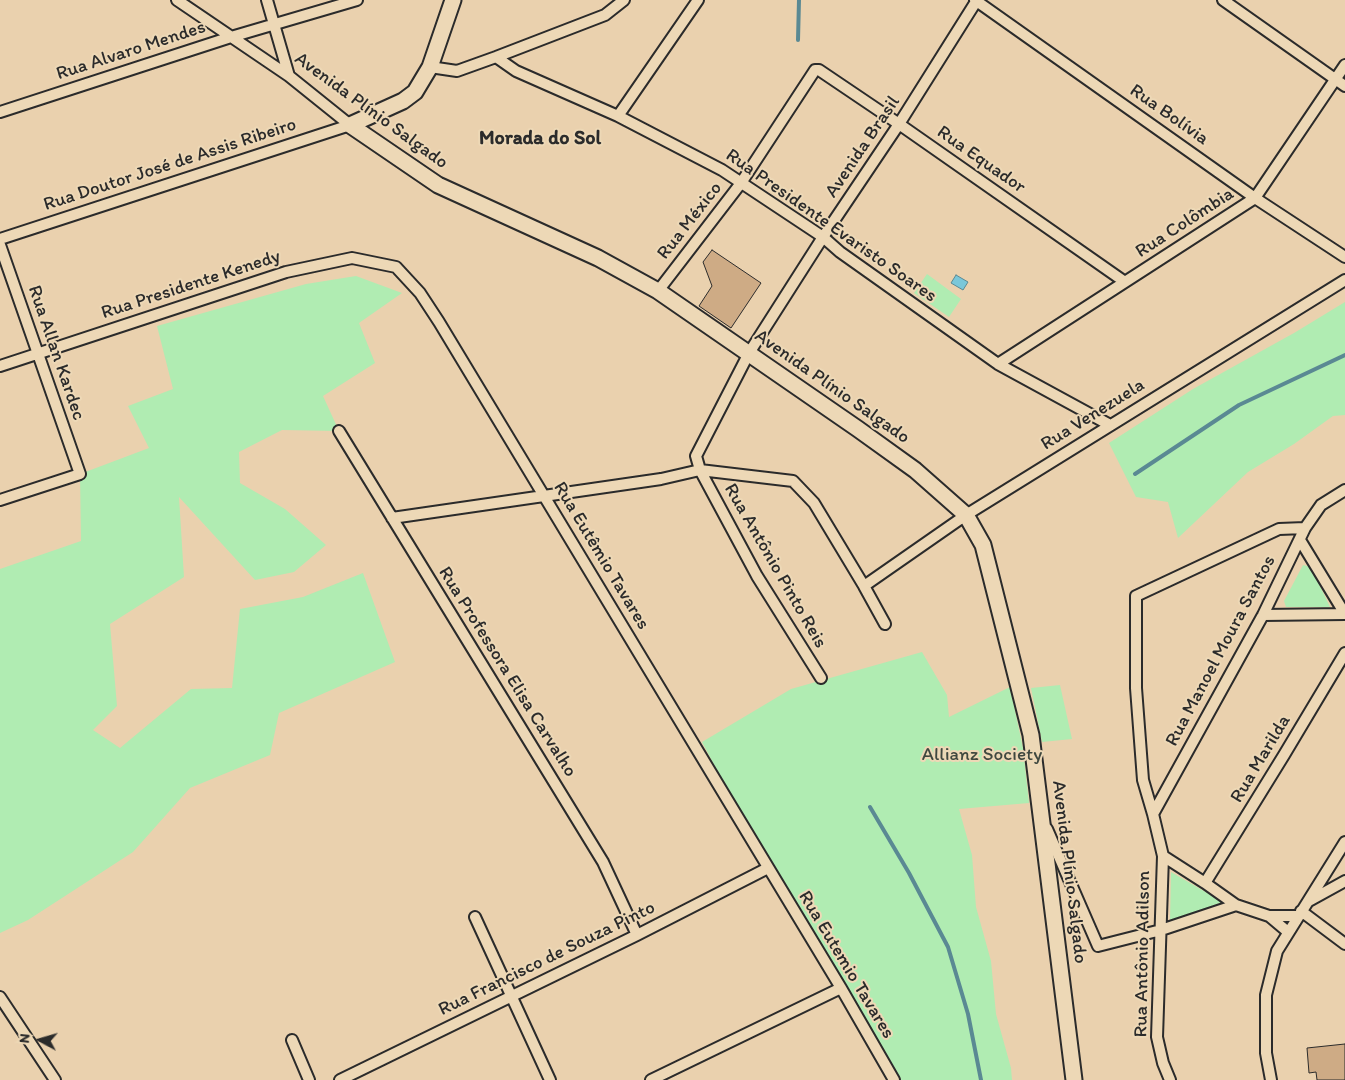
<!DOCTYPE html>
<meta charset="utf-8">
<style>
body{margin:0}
#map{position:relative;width:1345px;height:1080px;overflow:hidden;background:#ead1ae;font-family:Itim,sans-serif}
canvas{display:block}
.north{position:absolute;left:15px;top:1015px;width:50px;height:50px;-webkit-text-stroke:4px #edd8b6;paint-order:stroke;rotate:276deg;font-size:14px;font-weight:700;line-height:20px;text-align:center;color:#2b2b2b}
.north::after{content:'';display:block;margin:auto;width:18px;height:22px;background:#2b2b2b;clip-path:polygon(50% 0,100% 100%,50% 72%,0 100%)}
</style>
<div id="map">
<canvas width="1345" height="1080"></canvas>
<div class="north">N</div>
</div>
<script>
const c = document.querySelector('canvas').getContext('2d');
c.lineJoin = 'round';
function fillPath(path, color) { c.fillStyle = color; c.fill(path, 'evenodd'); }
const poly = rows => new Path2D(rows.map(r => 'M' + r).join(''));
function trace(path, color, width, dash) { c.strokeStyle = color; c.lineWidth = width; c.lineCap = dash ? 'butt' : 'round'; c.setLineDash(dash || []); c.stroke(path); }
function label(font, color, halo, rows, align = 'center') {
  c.font = font + ' Itim,sans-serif'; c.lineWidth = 4; c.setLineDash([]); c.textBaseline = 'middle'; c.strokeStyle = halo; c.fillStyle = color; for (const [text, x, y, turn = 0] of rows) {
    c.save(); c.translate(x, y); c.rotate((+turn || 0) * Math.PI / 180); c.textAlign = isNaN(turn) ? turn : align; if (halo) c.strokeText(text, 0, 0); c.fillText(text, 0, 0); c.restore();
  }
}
fillPath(poly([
 [927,274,961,299,949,317,914,293],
 [356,276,402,293,359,323,375,363,323,396,339,431,282,430,239,452,240,483,285,509,326,545,294,572,255,580,179,497,184,577,110,624,117,706,93,730,120,748,191,689,232,688,240,609,303,597,363,573,395,662,279,713,270,755,190,788,133,852,28,920,0,933,0,569,81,541,80,474,149,448,128,406,173,389,157,326,306,284],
 [1345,302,1345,415,1333,416,1294,444,1248,472,1178,538,1168,502,1136,497,1109,443,1193,389,1294,333],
 [1303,565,1311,567,1330,607,1286,607,1284,601],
 [922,652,947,695,949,717,1010,687,1023,748,1029,803,959,809,972,855,976,907,991,961,996,1014,1011,1068,1012,1080,901,1080,752,828,722,780,702,742,791,689],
 [1060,685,1072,739,1042,742,1031,688],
 [1171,872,1223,902,1170,921]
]), '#b0ecb2');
const water = poly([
 [956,275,968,282,963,290,951,283,956,275]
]);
fillPath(water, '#7ac7d9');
trace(water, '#5a8993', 1);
trace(poly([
 [798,40,799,0],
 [1135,474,1239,405,1345,355],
 [870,807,909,873,948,947,968,1014,981,1080]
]), '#5a8993', 4);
const building = poly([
 [712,250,761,283,731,328,699,306,712,286,703,262,712,250],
 [1345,1044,1345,1080,1317,1080,1316,1072,1309,1073,1307,1048,1345,1044]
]);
fillPath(building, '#ceab85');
trace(building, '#2b2b2b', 1);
const street = poly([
 [177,0,289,76,350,125],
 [267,0,289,76],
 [975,0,1255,198,1345,257],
 [1223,0,1345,86],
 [496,57,516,71,618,116,722,170,823,237,840,252,998,364,1110,425],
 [430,67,457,71,496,57,605,15,624,0],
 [0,112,231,37,357,0],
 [618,116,698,0],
 [0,239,350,125],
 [0,245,80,474,0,500],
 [658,291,741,183,815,70,819,70,899,124,1125,282],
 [998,364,1255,198,1345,65],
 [0,366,286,272,352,258,396,267,420,293,439,322,841,988,894,1080],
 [339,431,603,862,637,935],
 [392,518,661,479,700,470,793,481,814,503,864,586,885,624],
 [1300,540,1345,614],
 [864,586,966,515,1345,280],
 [1263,615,1345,614],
 [821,678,757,576,700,470,696,456,749,353,823,237,899,124,977,0],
 [1153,814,1263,615,1305,528,1321,505,1345,490],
 [1047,829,1098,946,1161,930,1236,905],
 [1163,856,1205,883,1236,905,1269,916,1298,916],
 [1205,883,1284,755,1345,653],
 [1309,901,1345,881],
 [1301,911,1345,944],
 [1269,916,1288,932],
 [475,917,550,1080],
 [0,997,55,1080],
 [292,1040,309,1080],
 [340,1080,637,935,768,868],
 [651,1080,841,988],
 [1170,1080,1163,1063,1157,1037,1163,856,1153,814,1143,780,1136,688,1136,596,1279,529,1305,528],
 [1271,1080,1266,1053,1266,995,1277,951,1345,842]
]);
const secondary = poly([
 [350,125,438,185,598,258,658,291,858,429,915,470,966,515,983,545,1031,735,1074,1080],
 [350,125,403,101,415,92,430,67,453,0]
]);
trace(street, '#2b2b2b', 14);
trace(secondary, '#2b2b2b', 19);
trace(street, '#edd8b6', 10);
trace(secondary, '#edd8b6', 15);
label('19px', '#2b2b2b', '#edd8b6', [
 ["Rua Alvaro Mendes",131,51,-18],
 ["Avenida Plínio Salgado",371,111,36],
 ["Rua Bolívia",1169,115,35],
 ["Avenida Brasil",863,147,-56],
 ["Rua Equador",981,160,35],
 ["Rua Doutor José de Assis Ribeiro",170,165,-18],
 ["Rua México",690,221,-52],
 ["Rua Colômbia",1185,223,-33],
 ["Rua Presidente Evaristo Soares",831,226,35],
 ["Rua Presidente Kenedy",191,285,-18],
 ["Rua Allan Kardec",56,353,71],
 ["Avenida Plínio Salgado",832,387,35],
 ["Rua Venezuela",1093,415,-32],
 ["Rua Eutêmio Tavares",601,556,59],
 ["Rua Antônio Pinto Reis",775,566,60],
 ["Rua Manoel Moura Santos",1221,651,-62],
 ["Rua Professora Elisa Carvalho",507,672,58],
 ["Rua Marilda",1261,759,-59],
 ["Avenida Plínio Salgado",1069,872,83],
 ["Rua Antônio Adilson",1143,954,-89],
 ["Rua Francisco de Souza Pinto",547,959,-26],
 ["Rua Eutemio Tavares",846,965,59]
]);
label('19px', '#3f483f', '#edd8b6', [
 ["Allianz Society",982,755]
]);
label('bold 20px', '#2b2b2b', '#edd8b6', [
 ["Morada do Sol",540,139]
]);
</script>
